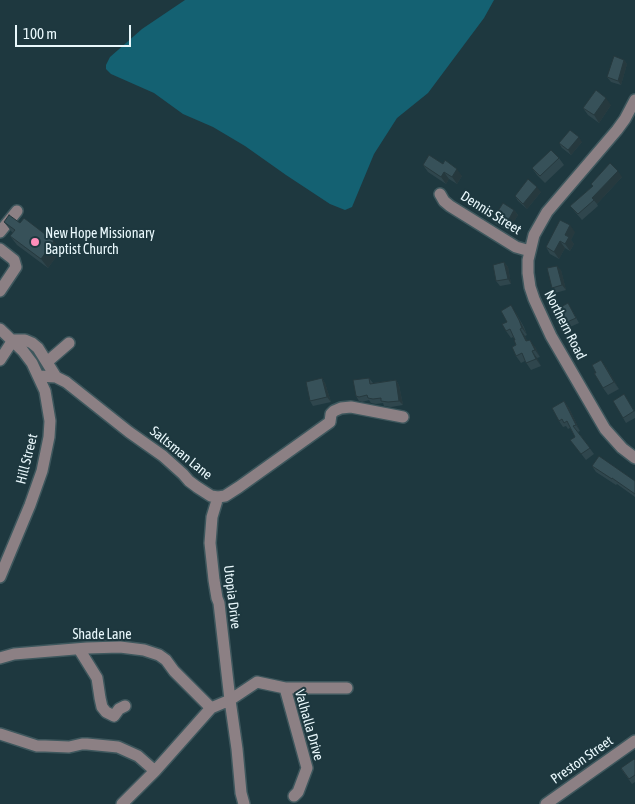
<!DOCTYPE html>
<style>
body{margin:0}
#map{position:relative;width:635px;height:804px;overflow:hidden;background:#1e383f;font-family:"Asap Condensed",sans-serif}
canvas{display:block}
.scale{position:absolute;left:15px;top:25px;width:116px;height:22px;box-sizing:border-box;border:2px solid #e9f8fc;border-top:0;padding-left:6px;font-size:15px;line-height:18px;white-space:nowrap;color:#e9f8fc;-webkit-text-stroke:4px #1e383f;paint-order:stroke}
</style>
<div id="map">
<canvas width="635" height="804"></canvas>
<div class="scale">100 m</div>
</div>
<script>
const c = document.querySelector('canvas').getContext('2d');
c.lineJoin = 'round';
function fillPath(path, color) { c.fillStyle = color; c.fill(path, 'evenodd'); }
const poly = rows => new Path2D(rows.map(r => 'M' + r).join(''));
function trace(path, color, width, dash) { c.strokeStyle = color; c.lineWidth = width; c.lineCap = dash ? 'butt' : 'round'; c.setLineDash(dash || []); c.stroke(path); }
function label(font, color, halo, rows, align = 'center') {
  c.font = font + ' "Asap Condensed",sans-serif'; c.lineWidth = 4; c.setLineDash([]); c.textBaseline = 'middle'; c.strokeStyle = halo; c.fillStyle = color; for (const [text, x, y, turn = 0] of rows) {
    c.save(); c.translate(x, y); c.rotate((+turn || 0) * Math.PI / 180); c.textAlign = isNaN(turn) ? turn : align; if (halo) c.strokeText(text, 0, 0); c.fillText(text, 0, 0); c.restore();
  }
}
fillPath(poly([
 [185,0,494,0,484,18,428,93,397,118,374,154,352,207,345,210,330,204,286,175,245,146,213,127,183,114,154,93,111,74,106,69,106,65,110,57,142,29]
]), '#146172');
const minor = poly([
 [635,100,625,119,617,130,547,212,534,235,528,260,528,273,530,287,534,299,551,336,605,429,622,448,635,458],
 [440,194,444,201,450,206,516,247,530,251],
 [0,232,17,211],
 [0,249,14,260,16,267,0,291],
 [0,329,23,351,32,363,45,391,50,421,49,437,42,471,30,505,0,577],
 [0,360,13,340,25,340,32,343,38,348,56,377],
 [47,362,69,343],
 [39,376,56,377,66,382,129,432,163,456,183,474,189,481,197,487,211,496,218,497,225,496,239,487,330,422,331,414,334,411,341,408,351,407,403,417],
 [79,649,97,678,100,698,102,707,106,712,114,716,119,709,125,706],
 [0,658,14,654,87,648,120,647,144,650,159,655,166,660,174,671,211,708],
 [285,688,347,688],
 [0,734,37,746,45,746,69,747,82,744,87,744,118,747,138,756,155,771],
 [122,804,155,771,211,708,230,700,219,603,217,598,214,580,210,543,212,517,218,497],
 [244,804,241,793,237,749,230,700,257,682,285,688,307,768,298,792,294,796],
 [546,804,635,741]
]);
trace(minor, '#3e575d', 14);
trace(minor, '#8c8084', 11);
fillPath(poly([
 [624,60,627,64,621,85,611,82,607,77],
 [611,105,599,123,588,115,583,108],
 [582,142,571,155,562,148,559,143],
 [559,158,564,165,545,183,537,175,532,168],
 [443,164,462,176,457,184,449,179,446,184,428,172,423,165],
 [622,177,597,204,598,206,582,220,570,206,593,186,591,184],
 [541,192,527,209,518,201,515,196],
 [514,210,518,215,508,231,496,224,493,219],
 [4,222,20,223,61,250,48,268,17,245,10,236,13,233,11,231],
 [575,232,571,240,574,244,570,251,565,248,559,259,550,254,546,247],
 [504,262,508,267,511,284,500,286,496,281],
 [561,270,566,290,555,293,552,288],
 [568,303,579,323,570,327,567,322],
 [516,313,524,327,527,335,525,336,527,341,535,347,540,357,537,358,541,366,531,370,525,361,521,363,516,356,515,340,513,337,511,338,506,331],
 [606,367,619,389,608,395,603,388],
 [322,378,325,383,331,402,313,406,310,401],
 [369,378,373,383,396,380,399,385,403,405,391,407,384,406,383,403,376,404,371,403,369,400,362,402,359,401,356,396],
 [624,394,635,412,635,418,626,423,623,418],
 [564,401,569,408,580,431,578,432,594,454,586,460,575,446,575,437,570,428,568,429,566,426,563,427,559,421],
 [592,466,635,481,635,497,617,484,616,485,596,472],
 [635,760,635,782,632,784,621,769]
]), '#2f464d');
fillPath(poly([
 [624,60,627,64,621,85,618,81],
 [606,98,611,105,599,123,594,115],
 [579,137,582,142,571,155,568,150],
 [457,169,462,176,457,184,452,177],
 [618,171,622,177,597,204,592,198],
 [444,172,449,179,446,184,441,177],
 [537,187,541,192,527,209,523,204],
 [514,210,518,215,508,231,505,226],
 [570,225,575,232,571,240,574,244,570,251,565,244,565,235],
 [54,241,61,250,48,268,41,259],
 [560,241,565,248,559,259,554,252],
 [504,262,508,267,511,284,508,279],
 [557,266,561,270,566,290,562,285],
 [511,305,516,313,527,335,522,328],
 [520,329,525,336,531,349,526,341],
 [530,340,535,347,540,357,535,350],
 [532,351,537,358,541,366,536,359],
 [601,360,606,367,619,389,614,382],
 [322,378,325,383,331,402,327,397],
 [396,380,399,385,403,405,399,401],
 [564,401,569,408,580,431,576,425]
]), '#26393e');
const building = poly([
 [614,56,624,60,618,81,607,77,614,56],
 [596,90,606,98,594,115,583,108,596,90],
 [570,130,579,137,568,150,559,143,570,130],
 [551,150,559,158,540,176,532,168,551,150],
 [429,155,443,164,445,160,457,169,452,177,444,172,441,177,423,165,429,155],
 [610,163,618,171,592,198,594,200,578,214,570,206,593,186,591,184,610,163],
 [528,179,537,187,523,204,515,196,528,179],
 [503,203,514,210,505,226,493,219,503,203],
 [9,215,20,223,24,218,54,241,41,259,10,236,15,230,4,222,9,215],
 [560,220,570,225,565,235,569,237,565,244,560,241,554,252,546,247,560,220],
 [504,262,508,279,496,281,493,265,504,262],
 [557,266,562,285,552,288,547,268,557,266],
 [568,303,576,318,567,322,559,308,568,303],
 [511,305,519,320,522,328,520,329,526,341,530,340,535,350,532,351,536,359,526,363,522,353,516,356,512,347,516,345,514,340,515,340,510,329,506,331,502,324,507,322,501,311,511,305],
 [601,360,614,382,603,388,594,373,596,373,592,365,601,360],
 [322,378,327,397,310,401,306,382,322,378],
 [369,378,370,384,396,380,399,401,388,402,381,401,381,398,373,399,368,398,367,395,359,397,356,396,353,380,369,378],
 [624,394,634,411,623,418,613,401,624,394],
 [564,401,576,425,573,426,590,448,581,454,570,440,575,437,567,421,564,423,562,419,559,421,552,408,564,401],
 [599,456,635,481,635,494,612,478,612,479,592,466,599,456],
 [634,759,635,760,635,775,629,779,621,768,634,759]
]);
fillPath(building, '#375159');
trace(building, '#26393e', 1);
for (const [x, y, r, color] of [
 [35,242,5,"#ff8eba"]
]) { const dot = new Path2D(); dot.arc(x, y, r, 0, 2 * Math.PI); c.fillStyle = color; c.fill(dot); trace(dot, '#1e383f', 2); }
label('14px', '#e9f8fc', '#1e383f', [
 ["Dennis Street",491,213,32],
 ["Northern Road",565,325,63],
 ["Saltsman Lane",181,453,39],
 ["Hill Street",27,459,-76],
 ["Utopia Drive",232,597,83],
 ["Shade Lane",102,635],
 ["Valhalla Drive",309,725,74],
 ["Preston Street",582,760,-35]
]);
label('14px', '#e9f8fc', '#1e383f', [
 ["New Hope Missionary",45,234],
 ["Baptist Church",45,250]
], 'left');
</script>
